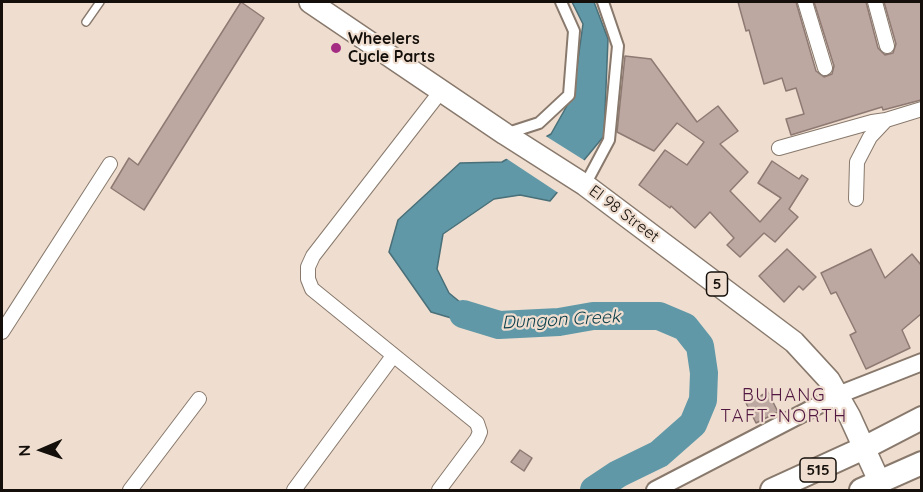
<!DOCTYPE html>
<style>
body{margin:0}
#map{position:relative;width:923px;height:492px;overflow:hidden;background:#efded0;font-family:Quicksand,sans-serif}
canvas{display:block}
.frame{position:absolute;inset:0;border:3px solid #140f0a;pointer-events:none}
.north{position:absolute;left:12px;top:420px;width:60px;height:60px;-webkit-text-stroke:4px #efded0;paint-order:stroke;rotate:268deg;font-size:16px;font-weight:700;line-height:24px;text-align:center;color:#140f0a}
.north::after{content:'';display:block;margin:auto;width:21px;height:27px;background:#140f0a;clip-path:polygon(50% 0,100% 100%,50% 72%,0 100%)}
</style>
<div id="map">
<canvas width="923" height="492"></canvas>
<div class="frame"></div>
<div class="north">N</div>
</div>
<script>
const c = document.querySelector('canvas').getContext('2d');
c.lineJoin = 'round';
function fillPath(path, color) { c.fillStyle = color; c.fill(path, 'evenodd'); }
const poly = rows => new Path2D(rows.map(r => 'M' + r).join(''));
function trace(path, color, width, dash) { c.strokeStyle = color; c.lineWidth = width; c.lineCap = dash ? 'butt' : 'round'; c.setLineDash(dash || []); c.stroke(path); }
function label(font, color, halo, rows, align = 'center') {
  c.font = font + ' Quicksand,sans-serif'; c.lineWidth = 4.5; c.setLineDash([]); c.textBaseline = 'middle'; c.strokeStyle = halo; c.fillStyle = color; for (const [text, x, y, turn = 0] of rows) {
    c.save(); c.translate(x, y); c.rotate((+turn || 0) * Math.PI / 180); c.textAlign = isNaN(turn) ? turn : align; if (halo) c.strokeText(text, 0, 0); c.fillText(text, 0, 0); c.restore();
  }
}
const water = poly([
 [572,2,594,2,608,39,604,136,550,201,520,195,494,199,443,234,437,269,449,293,472,312,499,325,458,320,431,312,389,252,398,220,460,163,502,162,551,134,573,95,583,24,572,2]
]);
fillPath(water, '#6098a7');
trace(water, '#496f78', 1.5);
fillPath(poly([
 [544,135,587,162,560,194,504,157]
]), '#efded0');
trace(poly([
 [463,314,499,325,559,322,593,316,659,316,685,327,700,346,704,373,703,400,693,424,659,454,618,474,594,490]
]), '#6098a7', 28);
const building = poly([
 [241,2,264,18,144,210,111,188,129,158,138,165,241,2],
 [738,2,796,2,816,71,824,77,832,74,834,66,814,2,866,2,878,48,885,55,893,53,896,44,884,2,921,2,921,100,883,110,882,107,791,135,786,119,804,114,796,88,786,91,782,78,764,84,749,30,746,31,738,2],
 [625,56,651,59,697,122,718,106,738,131,720,144,748,172,730,191,760,222,781,198,758,183,772,161,799,179,802,175,808,179,789,209,798,217,775,242,764,233,740,257,727,245,734,238,710,212,695,228,671,206,670,208,639,185,665,150,687,165,704,142,677,123,654,151,617,132,625,56],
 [787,249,816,277,803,290,799,286,784,302,759,276,787,249],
 [871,249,885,278,912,254,921,265,921,314,902,330,910,348,866,369,850,335,856,332,836,292,831,294,821,273,871,249],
 [768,392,778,412,756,423,746,403,768,392],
 [520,450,532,458,524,471,511,462,520,450]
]);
fillPath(building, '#bda7a1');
trace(building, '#8e7973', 1.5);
const service = poly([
 [86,22,100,2]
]);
const pedestrian = poly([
 [505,134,539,123,569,95,574,31,561,2],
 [585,185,609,140,618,46,603,2]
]);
const minor = poly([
 [805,2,825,68],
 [875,2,887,46],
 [779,148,872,122,886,120,922,109],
 [856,199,857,162,870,137,886,120],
 [2,332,110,164],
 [130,490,199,399],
 [294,490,393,356],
 [439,490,477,439,480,432,477,423,312,289,308,279,308,267,313,256,441,91]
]);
const tertiary = poly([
 [655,490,838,395,922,362]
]);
const primary = poly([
 [310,2,505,134,585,185,794,342,829,380,850,417,880,483]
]);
const trunk = poly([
 [772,490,864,448,922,418],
 [861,490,922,463]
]);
trace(service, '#88796c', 10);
trace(pedestrian, '#88796c', 14);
trace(minor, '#88796c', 16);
trace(tertiary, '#88796c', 20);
trace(primary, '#88796c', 24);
trace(trunk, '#88796c', 26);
trace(service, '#fff', 7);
trace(pedestrian, '#fff', 10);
trace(minor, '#fff', 14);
trace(tertiary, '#fff', 16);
trace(primary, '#fff', 21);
trace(trunk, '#fff', 22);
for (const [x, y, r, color] of [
 [336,48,6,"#a42c83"]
]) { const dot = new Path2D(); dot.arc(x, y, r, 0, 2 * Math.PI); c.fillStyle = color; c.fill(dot); trace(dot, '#efded0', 2); }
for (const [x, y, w] of [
 [717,284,21],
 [818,470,36]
]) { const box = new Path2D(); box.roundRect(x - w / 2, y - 12, w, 24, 4.5); c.fillStyle = '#efded0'; c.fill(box); trace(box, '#140f0a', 1.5); }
label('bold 15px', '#140f0a', null, [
 ["5",717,284],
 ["515",818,470]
]);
label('bold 16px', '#140f0a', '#efded0', [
 ["Wheelers",348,39],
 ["Cycle Parts",348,57]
], 'left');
label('16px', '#140f0a', '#efded0', [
 ["El 98 Street",624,214,37]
]);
label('italic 18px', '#0d404c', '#efded0', [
 ["Dungon Creek",561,320,-3]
]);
c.letterSpacing = '1.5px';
label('18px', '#521841', '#efded0', [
 ["BUHANG",784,396],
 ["TAFT-NORTH",784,417]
]);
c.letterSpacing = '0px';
</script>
